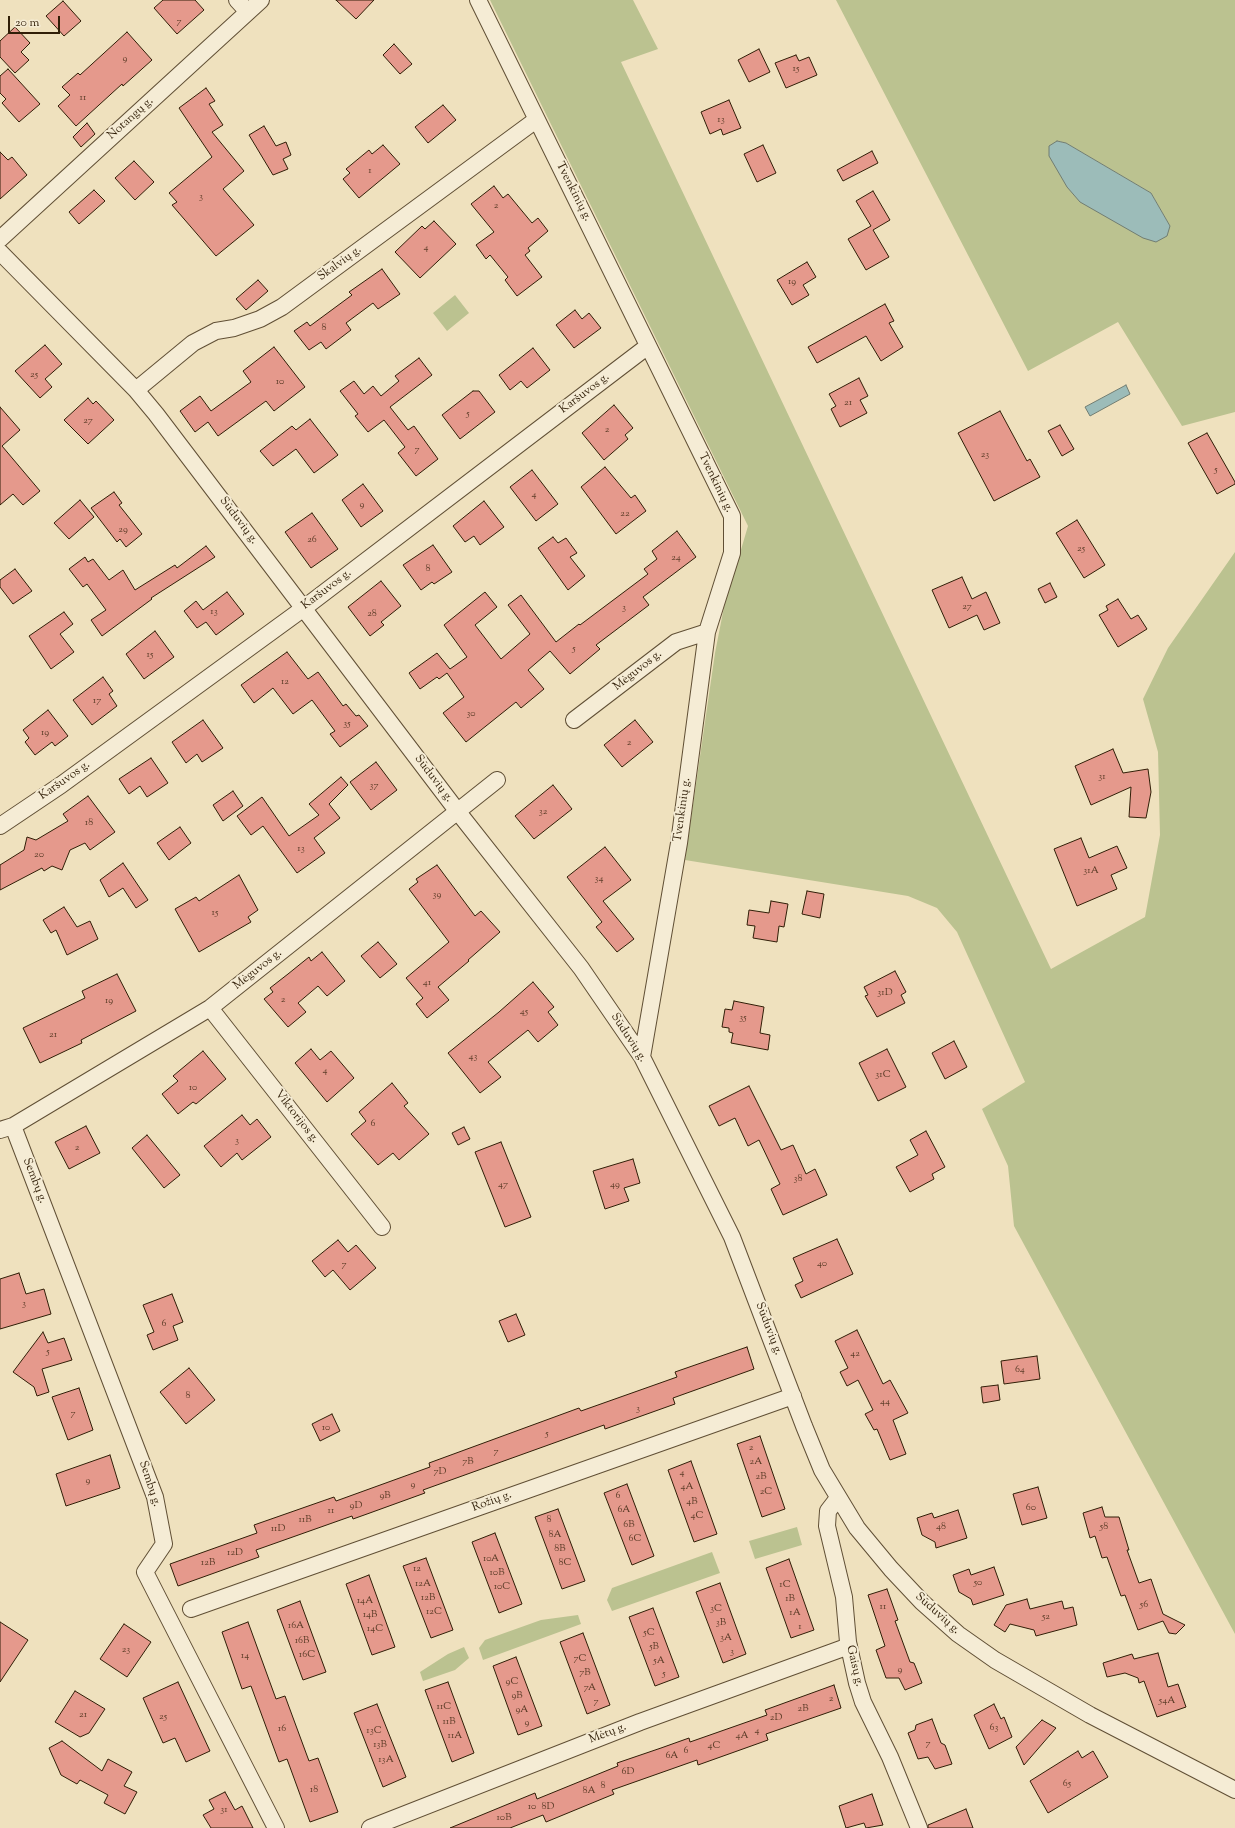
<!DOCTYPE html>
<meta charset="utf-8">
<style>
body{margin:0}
#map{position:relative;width:1235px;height:1828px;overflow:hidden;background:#efe1be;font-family:"Sorts Mill Goudy",serif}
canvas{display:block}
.scale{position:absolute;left:8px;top:16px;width:52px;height:18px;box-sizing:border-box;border:2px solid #301e07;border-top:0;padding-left:5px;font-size:12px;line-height:14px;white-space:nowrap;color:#301e07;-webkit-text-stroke:3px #f5ecd5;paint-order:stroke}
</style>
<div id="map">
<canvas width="1235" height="1828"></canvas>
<div class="scale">20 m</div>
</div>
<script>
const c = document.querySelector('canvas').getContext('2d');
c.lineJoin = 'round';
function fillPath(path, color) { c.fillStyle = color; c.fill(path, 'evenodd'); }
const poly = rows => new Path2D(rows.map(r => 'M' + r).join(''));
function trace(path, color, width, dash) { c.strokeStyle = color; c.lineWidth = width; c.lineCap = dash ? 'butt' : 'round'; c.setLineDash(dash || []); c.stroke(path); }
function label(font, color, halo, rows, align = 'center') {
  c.font = font + ' "Sorts Mill Goudy",serif'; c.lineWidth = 4; c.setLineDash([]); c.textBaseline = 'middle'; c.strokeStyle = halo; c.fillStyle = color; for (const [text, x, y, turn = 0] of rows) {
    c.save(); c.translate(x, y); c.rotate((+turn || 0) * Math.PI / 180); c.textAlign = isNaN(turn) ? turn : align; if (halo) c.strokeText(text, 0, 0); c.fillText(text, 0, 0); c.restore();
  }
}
fillPath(poly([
 [490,0,633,0,658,49,621,62,1051,969,1145,917,1160,835,1158,752,1143,699,1168,648,1235,552,1235,1634,1014,1226,1008,1166,982,1109,1025,1082,957,932,937,908,908,896,685,860,715,653,724,607,748,526],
 [836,0,1235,0,1235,412,1182,426,1118,322,1028,371],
 [1057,141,1066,143,1151,193,1170,226],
 [455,295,469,313,447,331,433,313],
 [797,1527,802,1545,755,1559,749,1541],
 [712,1552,720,1573,612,1611,607,1600,612,1588],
 [578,1615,581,1624,483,1660,479,1648,485,1640,541,1620],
 [464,1647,469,1658,455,1670,423,1681,420,1672,448,1654]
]), '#bbc290');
const water = poly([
 [1057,141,1066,143,1151,193,1170,226,1167,236,1156,242,1143,238,1080,202,1067,187,1049,156,1049,146,1057,141],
 [1126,385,1130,394,1090,416,1085,407,1126,385]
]);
fillPath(water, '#9cbcb9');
trace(water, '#717d72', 1);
const building = poly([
 [163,0,195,0,204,10,177,34,154,8,163,0],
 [336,0,374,0,356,19,336,0],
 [63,1,81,21,64,36,46,16,63,1],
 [15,27,30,43,21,52,29,60,15,73,0,57,0,41,15,27],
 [127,32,152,60,123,86,122,84,76,126,58,106,70,95,62,87,78,73,80,75,127,32],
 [394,44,412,64,400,74,383,55,394,44],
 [759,49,770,72,749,82,738,60,759,49],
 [796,55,799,61,809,57,817,75,786,88,775,63,796,55],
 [8,69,40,104,19,122,2,103,6,99,0,93,0,76,8,69],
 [206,88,215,101,209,104,223,125,212,132,244,171,223,189,254,225,216,256,172,205,177,202,169,193,212,157,179,108,206,88],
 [729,100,741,128,723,135,721,129,710,134,701,112,729,100],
 [443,105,456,120,428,143,415,127,443,105],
 [87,123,95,134,81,147,73,137,87,123],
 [264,126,276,146,286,142,291,155,283,159,288,169,273,175,249,135,264,126],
 [383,145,400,164,359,198,343,179,350,173,346,169,369,150,372,154,383,145],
 [763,145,776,173,757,182,744,154,763,145],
 [872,151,878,163,843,181,837,170,872,151],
 [0,152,8,160,12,157,27,175,0,199,0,152],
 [134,161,154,182,135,200,115,178,134,161],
 [494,186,503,198,508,194,532,223,538,218,548,231,528,248,530,251,525,255,542,277,517,296,505,280,508,277,490,255,486,259,476,245,494,232,471,204,494,186],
 [94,190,105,201,79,224,69,212,94,190],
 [873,191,890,220,873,230,889,257,866,270,848,239,871,226,856,201,873,191],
 [434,221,456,244,420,278,395,252,422,226,425,229,434,221],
 [807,262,816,277,803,285,809,295,792,305,777,280,807,262],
 [382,269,400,294,378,309,373,303,346,323,351,330,326,349,321,342,309,350,294,331,307,322,310,326,352,295,349,292,382,269],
 [258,280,268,291,246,310,236,299,258,280],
 [885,304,894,321,889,323,903,347,881,361,866,336,817,363,808,347,885,304],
 [575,310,582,319,589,313,601,328,574,348,556,325,575,310],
 [45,345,62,364,45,379,52,387,40,398,15,371,45,345],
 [274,347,305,387,274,411,266,401,218,436,208,422,195,432,180,411,200,396,211,411,251,382,243,371,274,347],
 [533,348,550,370,527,388,521,381,510,390,499,375,533,348],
 [419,358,432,375,390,407,408,430,414,426,438,459,416,476,398,453,405,447,384,420,368,432,355,416,358,414,340,391,354,381,364,394,373,386,381,396,399,381,395,376,419,358],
 [859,378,868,396,860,400,867,413,840,427,831,409,836,406,829,394,859,378],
 [473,391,479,391,495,412,460,439,442,415,473,391],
 [88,398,93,404,96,401,114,420,88,444,64,420,88,398],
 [614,405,633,428,625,435,628,439,604,460,582,433,614,405],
 [0,407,20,430,2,446,40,491,23,505,13,494,0,505,0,407],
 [1000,411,1027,461,1030,459,1040,477,994,501,958,433,1000,411],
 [310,419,338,455,314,473,296,449,273,466,260,451,292,426,296,430,310,419],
 [1060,425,1074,449,1062,456,1048,431,1060,425],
 [1207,433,1235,482,1235,484,1217,494,1188,443,1207,433],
 [605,467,631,498,635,495,646,511,616,534,581,487,605,467],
 [532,470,558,504,536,521,510,487,532,470],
 [363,484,383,511,361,527,342,500,363,484],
 [114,492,122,503,119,505,142,534,126,547,120,539,117,542,91,508,114,492],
 [80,500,94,517,69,539,54,523,80,500],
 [484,501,504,527,480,545,474,536,465,542,453,526,484,501],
 [312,513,338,549,311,568,285,532,312,513],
 [1077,520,1105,565,1084,578,1056,533,1077,520],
 [677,531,696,557,643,597,649,605,596,645,600,649,570,674,550,651,528,670,544,689,521,708,516,702,466,742,443,713,464,697,447,673,439,679,437,677,420,689,409,673,437,653,450,669,467,657,444,625,485,592,497,607,475,625,501,659,530,634,508,605,521,595,556,642,579,624,580,625,648,574,644,569,657,559,652,551,677,531],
 [553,537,558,543,566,538,577,553,570,557,585,576,568,590,538,548,553,537],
 [433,545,452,572,434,584,432,582,421,590,403,565,433,545],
 [206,546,215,557,151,598,152,599,102,636,91,620,106,610,87,584,83,587,69,569,85,557,88,562,93,559,109,580,123,570,135,590,175,565,177,568,206,546],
 [15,569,32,591,13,604,0,587,0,580,15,569],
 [962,577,972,599,986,592,1000,623,984,630,977,615,949,628,932,590,962,577],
 [381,581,401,606,381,622,384,625,370,636,348,607,381,581],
 [1050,583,1057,597,1045,603,1038,589,1050,583],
 [227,592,244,614,216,635,206,622,197,628,184,611,196,601,203,610,227,592],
 [1118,599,1131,619,1138,615,1147,629,1118,647,1099,615,1108,610,1106,606,1118,599],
 [64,612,73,624,60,634,74,652,51,669,29,636,64,612],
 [155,631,174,657,144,679,126,654,155,631],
 [287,652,308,679,318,672,343,706,346,704,356,716,359,715,368,726,340,747,330,734,335,731,312,700,293,714,273,688,254,703,241,685,287,652],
 [103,677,113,691,109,694,117,706,92,725,73,700,103,677],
 [48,710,68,736,55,746,52,742,35,755,25,742,29,738,23,730,48,710],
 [203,720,223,748,202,762,197,754,186,763,172,742,203,720],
 [635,720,653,742,622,767,604,745,635,720],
 [1113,749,1123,773,1148,769,1151,792,1146,818,1129,817,1131,787,1091,805,1075,766,1113,749],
 [151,758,168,783,147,797,140,786,129,794,119,779,151,758],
 [376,762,397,790,371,810,350,782,376,762],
 [341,777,348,785,329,804,340,818,314,838,325,853,297,873,263,826,251,835,237,816,262,797,289,836,319,815,309,804,341,777],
 [553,785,572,809,534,839,515,816,553,785],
 [233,791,243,806,223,821,213,805,233,791],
 [88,796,115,832,90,850,85,843,70,850,62,870,52,866,44,871,42,868,0,890,0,865,24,850,27,837,36,840,68,821,63,814,88,796],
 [180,827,191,843,169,860,157,843,180,827],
 [1081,838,1089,858,1117,846,1127,868,1111,875,1117,889,1077,906,1054,849,1081,838],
 [605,847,631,880,603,901,634,939,617,952,596,927,602,922,567,877,605,847],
 [123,863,148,900,136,908,123,888,109,897,100,880,123,863],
 [437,865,475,916,481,911,500,932,468,960,469,961,438,987,449,1000,427,1018,416,1004,423,998,406,978,449,942,409,889,418,882,416,879,437,865],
 [239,875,258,910,248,917,251,922,199,952,175,909,196,897,199,901,239,875],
 [807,891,824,894,820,918,802,914,807,891],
 [771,901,788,904,784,927,779,926,777,942,753,938,755,926,747,925,749,910,769,913,771,901],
 [64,907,77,927,90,921,98,939,67,955,56,930,51,933,43,920,64,907],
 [378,942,397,964,380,978,361,956,378,942],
 [322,952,345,981,327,996,318,986,298,1003,306,1012,288,1027,264,999,273,992,270,988,288,974,309,957,311,961,322,952],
 [895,971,906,992,901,995,905,1003,877,1017,865,996,868,995,864,987,895,971],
 [117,974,136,1011,81,1040,82,1043,40,1063,23,1028,85,998,82,991,117,974],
 [533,982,554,1007,548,1012,558,1025,538,1042,528,1030,488,1062,501,1077,480,1093,448,1053,499,1012,533,982],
 [734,1001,764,1007,760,1033,770,1035,768,1050,731,1043,733,1033,729,1032,729,1028,722,1027,725,1009,732,1010,734,1001],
 [954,1041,967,1067,945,1079,932,1053,954,1041],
 [311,1049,320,1060,331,1051,354,1078,327,1102,295,1063,311,1049],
 [887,1049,906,1087,878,1101,859,1063,887,1049],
 [203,1051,226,1079,196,1104,193,1102,178,1114,162,1094,178,1081,173,1076,203,1051],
 [392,1083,408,1103,404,1106,429,1134,399,1160,393,1153,378,1165,351,1134,366,1121,359,1112,392,1083],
 [749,1086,781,1150,793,1145,806,1174,815,1169,827,1195,783,1215,771,1189,780,1184,759,1140,748,1146,735,1118,719,1126,709,1106,749,1086],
 [242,1115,250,1125,257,1119,271,1137,242,1160,237,1153,221,1167,204,1146,242,1115],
 [86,1126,100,1153,69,1169,55,1142,86,1126],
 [464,1127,470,1139,458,1145,452,1133,464,1127],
 [926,1131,945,1167,932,1174,934,1179,910,1192,896,1167,918,1155,910,1140,926,1131],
 [147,1135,180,1175,164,1188,132,1148,147,1135],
 [501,1142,531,1217,505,1227,475,1152,501,1142],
 [633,1159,640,1183,624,1188,629,1201,605,1209,593,1171,633,1159],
 [837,1239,853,1274,801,1298,795,1285,803,1281,793,1258,837,1239],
 [338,1240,348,1252,356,1245,376,1268,350,1290,333,1270,325,1277,312,1261,338,1240],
 [19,1273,26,1294,44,1289,51,1314,0,1329,0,1279,19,1273],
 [172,1294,183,1322,173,1326,178,1340,153,1350,147,1335,154,1332,143,1305,172,1294],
 [516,1314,525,1335,508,1342,499,1321,516,1314],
 [857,1330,883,1384,890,1380,908,1413,893,1420,906,1454,890,1460,877,1429,874,1430,865,1414,873,1410,858,1380,847,1386,840,1372,848,1368,835,1341,857,1330],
 [43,1332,48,1343,64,1338,72,1360,42,1369,49,1392,37,1396,34,1387,13,1372,43,1332],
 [747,1347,754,1369,673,1398,675,1404,605,1429,604,1425,423,1490,425,1493,367,1514,353,1519,352,1516,256,1550,259,1557,178,1586,170,1564,257,1533,254,1525,334,1497,336,1501,430,1467,429,1463,579,1408,581,1411,677,1377,675,1372,747,1347],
 [1037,1356,1040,1379,1004,1384,1001,1361,1037,1356],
 [189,1368,215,1400,186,1424,160,1392,189,1368],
 [998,1385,1000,1400,983,1403,981,1387,998,1385],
 [79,1388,93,1430,68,1440,52,1397,79,1388],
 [332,1414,340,1431,320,1441,312,1424,332,1414],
 [760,1436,785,1509,762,1517,737,1444,760,1436],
 [110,1455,120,1488,66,1506,56,1474,110,1455],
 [691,1461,717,1534,694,1542,668,1470,691,1461],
 [627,1484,654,1556,632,1565,604,1493,627,1484],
 [1038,1487,1047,1518,1022,1525,1013,1494,1038,1487],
 [1102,1507,1105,1517,1119,1517,1129,1550,1127,1550,1139,1583,1151,1579,1163,1614,1185,1625,1176,1634,1169,1633,1163,1621,1138,1630,1125,1595,1121,1596,1107,1557,1102,1558,1095,1536,1090,1538,1083,1513,1102,1507],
 [558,1509,585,1581,562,1589,535,1517,558,1509],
 [958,1510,967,1538,936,1548,935,1542,922,1535,917,1518,932,1513,934,1518,958,1510],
 [495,1533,522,1604,499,1613,472,1542,495,1533],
 [426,1558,453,1630,431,1638,403,1566,426,1558],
 [789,1559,814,1630,791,1638,766,1568,789,1559],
 [994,1567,1004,1595,973,1605,971,1599,959,1592,953,1575,969,1569,971,1575,994,1567],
 [369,1575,395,1647,372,1655,346,1584,369,1575],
 [720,1583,746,1654,723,1663,696,1592,720,1583],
 [887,1589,898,1620,895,1621,910,1662,914,1663,922,1683,905,1690,899,1678,886,1678,876,1650,885,1646,868,1595,887,1589],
 [1027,1599,1030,1609,1062,1601,1064,1609,1073,1607,1077,1625,1036,1636,1034,1630,1010,1624,1005,1632,994,1625,1006,1605,1027,1599],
 [300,1601,326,1672,303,1680,277,1610,300,1601],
 [653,1608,679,1677,655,1686,629,1617,653,1608],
 [0,1622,28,1640,0,1682,0,1622],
 [248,1622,276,1699,285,1696,309,1761,318,1758,338,1812,310,1822,287,1759,279,1762,251,1686,242,1689,222,1632,248,1622],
 [124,1624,151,1642,127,1677,100,1659,124,1624],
 [583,1633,610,1705,587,1714,560,1642,583,1633],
 [1158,1653,1168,1687,1178,1684,1186,1707,1157,1717,1144,1681,1139,1683,1138,1678,1125,1673,1107,1677,1103,1663,1132,1654,1134,1659,1158,1653],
 [516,1657,542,1726,518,1735,493,1666,516,1657],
 [178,1682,210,1751,186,1762,175,1738,163,1743,143,1698,178,1682],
 [448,1682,474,1753,452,1762,425,1690,448,1682],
 [834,1685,841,1708,766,1734,768,1740,698,1765,697,1760,612,1790,614,1794,546,1822,543,1815,510,1828,450,1828,535,1793,537,1799,618,1766,617,1763,661,1748,689,1738,690,1742,767,1715,765,1710,834,1685],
 [75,1691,105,1709,89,1733,80,1737,55,1722,75,1691],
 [377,1704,406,1777,383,1787,354,1713,377,1704],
 [994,1704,1001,1719,1004,1717,1012,1737,989,1749,974,1715,994,1704],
 [932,1719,941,1743,945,1745,952,1764,935,1769,928,1757,918,1759,908,1733,915,1730,916,1725,932,1719],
 [1042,1720,1056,1728,1024,1765,1016,1747,1042,1720],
 [62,1741,102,1771,108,1759,132,1772,124,1786,137,1792,125,1814,104,1803,108,1795,80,1780,77,1784,61,1775,49,1748,62,1741],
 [1078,1751,1082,1758,1093,1751,1108,1777,1048,1813,1030,1781,1078,1751],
 [225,1792,235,1810,242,1806,253,1828,211,1828,203,1815,214,1809,209,1800,225,1792],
 [872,1794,883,1825,866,1828,864,1823,846,1828,839,1806,872,1794],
 [966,1809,973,1828,928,1828,928,1825,966,1809]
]);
fillPath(building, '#e5998c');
trace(building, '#301e07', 1);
const minor = poly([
 [237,0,248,12],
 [478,0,732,516,732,553,707,632,679,843,642,1057],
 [0,239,261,0],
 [0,252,136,390,156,414,458,812,581,968,642,1057,732,1237,804,1426,822,1470,857,1528,891,1569,922,1602,958,1634,995,1660,1090,1715,1235,1790],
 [136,390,193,343,216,331,234,328,260,319,282,307,536,120],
 [574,720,676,642,707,632],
 [0,826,61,785,304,608,648,346],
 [210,1008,382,1227],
 [13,1126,155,1497,164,1544,145,1572,276,1828],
 [0,1130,13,1126,210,1008,497,780],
 [838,1498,828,1511,827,1526,844,1597,848,1642,857,1683,863,1702,890,1757,919,1828],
 [191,1609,793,1396],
 [370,1828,640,1722,849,1646]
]);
trace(minor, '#604f35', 18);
trace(minor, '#f5ecd5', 16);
label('10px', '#5d3d28', null, [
 ["7",179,22],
 ["9",125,59],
 ["15",796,69],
 ["11",83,98],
 ["13",721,120],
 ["1",370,171],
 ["3",201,197],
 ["2",496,206],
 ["4",426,248],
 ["19",792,282],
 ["8",324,328],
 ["25",34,375],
 ["10",280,382],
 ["21",848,403],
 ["5",468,414],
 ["27",88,421],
 ["2",607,430],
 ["7",417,450],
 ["23",985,455],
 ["5",1216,470],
 ["4",534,495],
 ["9",362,505],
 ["22",625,514],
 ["29",123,530],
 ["26",312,540],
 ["25",1081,549],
 ["24",676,558],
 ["8",428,569],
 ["27",967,607],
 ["3",624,608],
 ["13",214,612],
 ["28",372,614],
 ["5",574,649],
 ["15",150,655],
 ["12",285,682],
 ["17",97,701],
 ["30",471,714],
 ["35",347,724],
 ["19",45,733],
 ["2",629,743],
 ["31",1102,777],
 ["37",374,786],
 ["32",543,812],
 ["18",89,823],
 ["13",301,849],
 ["20",39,855],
 ["31A",1091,871],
 ["34",599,879],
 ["39",437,895],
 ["15",215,913],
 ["41",427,983],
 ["31D",885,993],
 ["2",283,1000],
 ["19",109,1001],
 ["45",524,1012],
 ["35",743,1018],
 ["21",53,1035],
 ["43",473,1057],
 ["4",325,1071],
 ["31C",883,1075],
 ["10",193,1088],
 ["6",373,1124],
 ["3",237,1141],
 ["2",77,1148],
 ["38",798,1179],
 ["47",503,1185],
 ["49",615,1185],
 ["40",822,1264],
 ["7",344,1265],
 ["3",24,1304],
 ["6",164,1324],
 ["5",48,1352],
 ["42",855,1354],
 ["64",1020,1370],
 ["8",188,1396],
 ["44",885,1402],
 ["3",638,1409],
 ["7",73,1414],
 ["10",326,1428],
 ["5",547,1434],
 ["2",751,1448],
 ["7",496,1452],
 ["7B",468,1462],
 ["2A",756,1462],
 ["7D",440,1472],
 ["4",682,1473],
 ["2B",761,1477],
 ["9",88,1481],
 ["9",413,1485],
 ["4A",687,1487],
 ["2C",766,1492],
 ["9B",385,1496],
 ["6",618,1496],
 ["4B",692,1502],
 ["9D",356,1506],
 ["60",1031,1508],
 ["6A",624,1510],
 ["11",331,1511],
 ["4C",697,1516],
 ["11B",305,1520],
 ["8",549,1520],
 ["6B",629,1525],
 ["48",941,1527],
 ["58",1104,1527],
 ["11D",278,1529],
 ["8A",555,1535],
 ["6C",635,1539],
 ["8B",560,1549],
 ["12D",235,1553],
 ["10A",491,1559],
 ["12B",208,1563],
 ["8C",565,1563],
 ["12",417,1569],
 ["10B",497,1573],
 ["50",978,1583],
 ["12A",423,1584],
 ["1C",785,1585],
 ["10C",502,1587],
 ["12B",428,1598],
 ["1B",790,1599],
 ["14A",365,1601],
 ["56",1144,1605],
 ["11",883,1607],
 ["3C",716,1609],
 ["12C",434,1612],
 ["1A",795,1613],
 ["14B",370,1615],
 ["52",1046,1617],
 ["3B",721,1623],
 ["16A",296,1626],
 ["1",800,1627],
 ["14C",375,1629],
 ["5C",649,1633],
 ["3A",726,1638],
 ["16B",302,1641],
 ["5B",654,1647],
 ["23",126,1650],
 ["3",732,1652],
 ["16C",307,1655],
 ["14",245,1656],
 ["7C",580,1659],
 ["5A",659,1661],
 ["9",900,1670],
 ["7B",585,1673],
 ["5",664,1674],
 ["9C",512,1682],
 ["7A",590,1688],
 ["9B",517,1696],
 ["2",831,1699],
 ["54A",1167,1701],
 ["7",596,1702],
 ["11C",444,1707],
 ["2B",803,1709],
 ["9A",522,1710],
 ["21",83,1715],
 ["25",163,1717],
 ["2D",776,1718],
 ["11B",449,1722],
 ["9",527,1723],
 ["63",994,1728],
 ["16",282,1729],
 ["13C",374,1731],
 ["4",757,1731],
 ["11A",455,1736],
 ["4A",742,1736],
 ["7",928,1744],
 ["13B",380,1745],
 ["4C",714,1746],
 ["6",686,1751],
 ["6A",672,1756],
 ["13A",386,1760],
 ["6D",628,1772],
 ["65",1067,1784],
 ["8",603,1786],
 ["18",314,1790],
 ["8A",589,1791],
 ["10",532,1807],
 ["8D",548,1807],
 ["31",224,1810],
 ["10B",504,1818]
]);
label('12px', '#301e07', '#f5ecd5', [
 ["Notangų g.",131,119,-42],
 ["Tvenkinių g.",573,192,63],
 ["Skalvių g.",340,264,-36],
 ["Karšuvos g.",585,394,-37],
 ["Tvenkinių g.",715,483,64],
 ["Sūduvių g.",238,521,53],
 ["Karšuvos g.",327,590,-37],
 ["Mėguvos g.",638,671,-38],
 ["Sūduvių g.",433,779,53],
 ["Karšuvos g.",65,781,-35],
 ["Tvenkinių g.",683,810,-82],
 ["Mėguvos g.",258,970,-38],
 ["Sūduvių g.",628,1038,57],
 ["Viktorijos g.",296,1117,52],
 ["Sembų g.",34,1181,69],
 ["Sūduvių g.",768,1329,69],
 ["Sembų g.",149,1484,72],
 ["Rožių g.",492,1502,-20],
 ["Sūduvių g.",937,1614,42],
 ["Gaisų g.",854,1666,77],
 ["Mėtų g.",608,1734,-21]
]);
</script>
